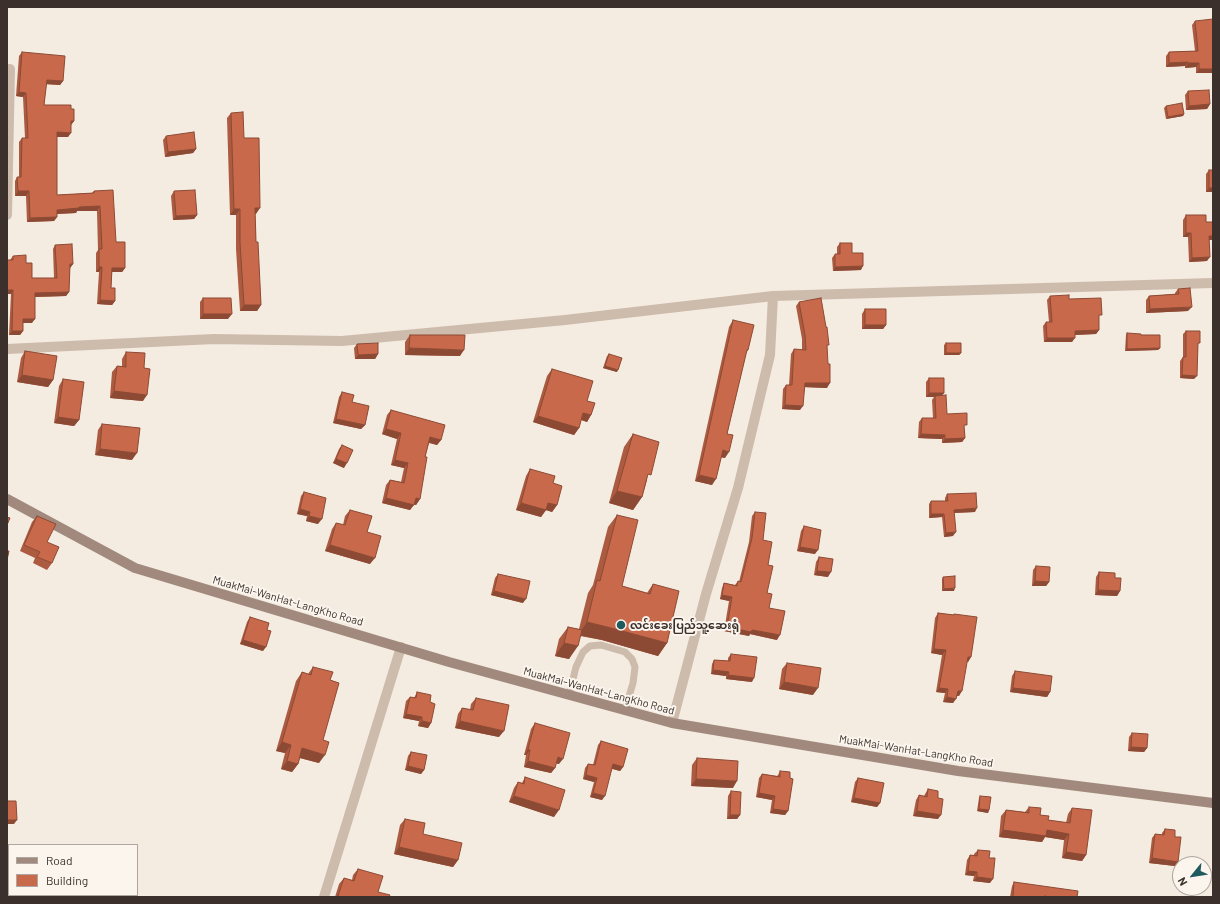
<!DOCTYPE html>
<meta charset="utf-8">
<style>
body{margin:0}
#map{position:relative;width:1220px;height:904px;overflow:hidden;background:#f4ebe1;font-family:Barlow,sans-serif}
canvas{display:block}
.frame{position:absolute;inset:0;border:8px solid #3b302b;pointer-events:none}
.legend{position:absolute;left:8px;top:844px;width:130px;height:52px;box-sizing:border-box;background:#fbf5ee;border:1px solid #aea6a0;margin:0;padding:5px 7px;list-style:none;font-size:12px;color:#3b302b}
.legend li{display:flex;align-items:center;gap:8px;height:20px}
.legend b{width:20px;border:1px solid #aea6a0}
.north{position:absolute;left:1172px;top:856px;width:40px;height:40px;box-sizing:border-box;background:#fbf5ee;border:1px solid #aea6a0;border-radius:50%;rotate:240deg;font-size:11px;font-weight:700;line-height:16px;text-align:center;color:#3b302b}
.north::after{content:'';display:block;margin:auto;width:14px;height:18px;background:#1f5a5e;clip-path:polygon(50% 0,100% 100%,50% 72%,0 100%)}
</style>
<div id="map">
<canvas width="1220" height="904"></canvas>
<div class="frame"></div>
<ul class="legend">
<li><b style="height:5px;background:#a18a7d"></b>Road</li>
<li><b style="height:11px;background:#c8694b"></b>Building</li>
</ul>
<div class="north">N</div>
</div>
<script>
const c = document.querySelector('canvas').getContext('2d');
c.lineJoin = 'round';
const poly = rows => new Path2D(rows.map(r => 'M' + r).join(''));
function trace(path, color, width, dash) { c.strokeStyle = color; c.lineWidth = width; c.lineCap = dash ? 'butt' : 'round'; c.setLineDash(dash || []); c.stroke(path); }
function fillPath(path, color) { c.fillStyle = color; c.fill(path, 'evenodd'); }
function label(font, color, halo, rows, align = 'center') {
  c.font = font + ' Barlow,"Noto Sans Myanmar",sans-serif'; c.lineWidth = 4; c.setLineDash([]); c.textBaseline = 'middle'; c.strokeStyle = halo; c.fillStyle = color; for (const [text, x, y, turn = 0] of rows) {
    c.save(); c.translate(x, y); c.rotate((+turn || 0) * Math.PI / 180); c.textAlign = isNaN(turn) ? turn : align; if (halo) c.strokeText(text, 0, 0); c.fillText(text, 0, 0); c.restore();
  }
}
trace(poly([
 [569,695,576,667,583,652,590,646,601,645,625,652,632,659,635,667,633,683,625,710]
]), '#cdbbac', 7);
trace(poly([
 [7,215,10,69],
 [7,349,214,339,342,341,565,320,773,296,1213,283],
 [672,723,706,594,738,488,770,355,773,296],
 [324,897,401,647]
]), '#cdbbac', 10);
trace(poly([
 [7,499,135,568,449,662,672,723,958,771,1213,803]
]), '#a18a7d', 10);
fillPath(poly([
 [1195,21,1213,73,1196,73,1196,67,1185,68,1185,66,1166,67,1166,56,1169,52,1195,51,1192,25],
 [22,52,63,81,60,85,46,84,44,105,71,109,74,121,71,125,68,137,57,137,57,195,92,193,94,191,116,242,125,268,122,272,112,272,111,288,115,301,112,305,97,304,99,272,96,272,96,253,98,250,97,211,77,211,76,213,57,214,57,217,54,221,27,222,26,196,15,196,15,181,17,177,19,177,19,142,22,138,25,138,23,97,16,96,19,56],
 [1188,91,1210,104,1207,109,1186,110,1185,95],
 [1166,106,1184,114,1183,116,1166,119,1164,108],
 [231,113,244,138,256,214,255,214,256,242,261,305,257,311,240,311,236,249,236,215,230,215,227,118],
 [166,136,196,149,193,153,165,157,163,140],
 [1209,170,1213,170,1213,192,1206,192,1206,174],
 [174,191,197,215,194,219,173,220,171,196],
 [1186,215,1206,222,1213,222,1213,240,1209,240,1207,261,1189,262,1188,237,1183,237,1183,220],
 [840,243,852,253,861,270,833,271,832,258,835,254,837,254,837,247],
 [55,245,73,264,70,268,69,292,66,296,35,297,32,323,23,323,23,331,20,335,9,335,11,294,10,260,13,256,26,263,32,278,54,278,53,249],
 [1178,289,1188,311,1146,313,1146,300,1149,296,1175,294,1175,293],
 [1050,296,1069,299,1099,319,1099,330,1096,334,1075,335,1072,342,1044,342,1043,326,1046,322,1049,322,1047,300],
 [203,298,228,319,200,319,200,302],
 [799,302,827,347,827,388,804,387,800,410,782,409,783,389,786,385,789,385,791,354,794,349,802,350,802,339,796,306],
 [865,309,886,325,883,329,862,329,862,314],
 [733,320,748,350,746,353,727,434,725,458,721,457,712,485,695,481,729,327],
 [1186,331,1198,347,1194,379,1180,378,1180,361,1183,357,1183,334],
 [1127,333,1160,348,1158,350,1125,351,1126,335],
 [410,335,460,356,405,355,405,342],
 [946,343,961,353,959,355,944,355,944,345],
 [357,344,378,354,375,359,355,359,354,348],
 [25,351,53,380,48,387,17,382,21,358],
 [126,352,144,368,143,401,110,398,112,372,117,366,122,366,122,359],
 [609,354,617,372,603,368,607,356],
 [552,369,587,401,591,415,587,422,581,420,579,428,574,435,533,422,547,376],
 [929,378,944,393,942,395,947,414,964,429,965,438,962,442,942,443,942,439,918,438,919,422,922,418,933,418,932,400,934,397,926,397,926,382],
 [63,379,79,420,74,426,54,423,59,386],
 [342,392,352,402,365,425,361,429,333,423,339,397],
 [391,410,441,440,437,445,429,443,425,457,420,499,416,505,414,504,410,510,382,503,386,485,390,480,401,482,404,468,391,465,397,439,382,434,387,415],
 [102,424,132,460,95,455,98,430],
 [633,434,647,480,642,497,633,510,609,503,624,447],
 [342,445,344,468,333,463,339,449],
 [530,469,553,483,557,505,552,512,546,510,541,517,516,510,526,476],
 [304,492,318,524,306,521,307,516,297,514,301,496],
 [947,494,975,512,954,513,953,536,944,537,942,517,929,518,929,504,931,501,945,501,945,498],
 [350,510,370,564,325,551,332,529,336,523,343,525,345,516],
 [755,512,763,540,768,565,767,593,769,608,777,640,750,634,749,636,724,631,729,601,720,599,722,588,724,583,735,585,738,581,739,582,749,542,752,516],
 [617,515,622,586,647,593,653,584,667,643,658,656,602,640,580,636,569,659,555,656,559,639,568,627,579,629,588,593,593,585,608,527],
 [37,516,52,563,47,570,33,563,35,558,20,551,32,522],
 [804,526,815,554,797,551,801,531],
 [819,557,828,577,814,575,816,562],
 [1036,566,1049,582,1046,586,1032,586,1033,570],
 [1099,572,1115,578,1120,591,1117,596,1095,595,1096,577],
 [498,574,523,603,491,595,495,578],
 [943,577,954,591,942,591,942,579],
 [938,613,953,615,954,614,971,657,968,662,967,661,959,696,957,696,953,703,943,702,945,693,936,692,942,655,931,653,935,618],
 [250,617,267,630,263,651,240,644,247,622],
 [731,654,752,682,726,679,726,676,711,674,712,664,714,660,728,661,728,658],
 [787,663,813,695,779,689,782,669],
 [313,667,330,680,319,763,300,758,298,764,292,772,281,769,285,753,276,751,296,681,302,672,308,674],
 [1015,671,1050,692,1047,697,1010,692,1012,676],
 [417,692,430,702,431,723,428,728,418,726,419,721,403,718,406,701,410,697,414,698],
 [476,698,499,737,455,728,458,714,462,708,470,710,471,704],
 [535,723,559,764,556,763,555,768,551,773,524,767,526,755,524,755,531,729],
 [1132,733,1147,748,1144,752,1128,751,1129,737],
 [601,741,623,767,620,771,612,769,602,800,590,797,594,782,583,779,585,768,588,764,593,765,598,745],
 [411,752,424,770,421,774,405,770,408,756],
 [697,758,733,788,691,786,692,765],
 [780,771,790,778,788,811,785,815,770,813,772,800,756,797,759,778,762,774,777,776,778,775],
 [525,777,554,817,509,802,514,788,518,782,522,783],
 [858,778,880,803,877,807,851,802,855,782],
 [928,789,938,798,938,819,913,816,916,800,919,795,924,796,925,794],
 [731,791,740,815,737,819,727,819,728,796],
 [980,796,989,810,988,813,977,811,979,798],
 [1029,807,1040,815,1048,820,1066,823,1068,814,1072,808,1086,855,1082,861,1062,858,1064,840,1045,837,1042,842,999,837,1001,816,1006,810,1025,812],
 [405,819,423,834,458,860,453,867,394,854,400,825],
 [1165,829,1178,862,1175,866,1149,863,1152,838,1155,834,1162,835,1162,833],
 [978,850,989,858,990,883,973,881,974,876,965,875,967,860,970,855,974,856,974,854],
 [358,869,378,892,389,897,335,897,339,884,344,878,352,880,353,875],
 [1014,882,1077,897,1010,897,1012,886]
]), '#ac5a40');
fillPath(poly([
 [1188,62,1185,66,1166,67,1169,63],
 [1188,63,1199,63,1196,67,1185,68],
 [1199,69,1213,69,1213,73,1196,73],
 [47,80,63,81,60,85,44,84],
 [19,92,26,93,23,97,16,96],
 [1210,104,1207,109,1186,110,1189,106],
 [1184,114,1183,116,1166,119,1168,117],
 [71,121,74,121,71,125],
 [57,132,71,133,68,137,54,137],
 [196,149,193,153,165,157,168,152],
 [1209,188,1213,188,1213,192,1206,192],
 [18,191,29,191,26,196,15,196],
 [100,206,97,211,77,211,76,213,54,214,57,210,79,207],
 [255,208,260,208,256,214,251,214],
 [234,209,240,209,236,215,230,215],
 [197,215,194,219,173,220,176,216],
 [57,217,54,221,27,222,30,218],
 [1186,233,1191,233,1188,237,1183,237],
 [1209,236,1213,236,1213,240,1206,240],
 [1210,257,1207,261,1189,262,1192,258],
 [70,264,73,264,70,268,67,268],
 [863,266,861,270,833,271,835,267],
 [99,267,102,267,99,272,96,272],
 [112,268,125,268,122,272,109,272],
 [7,290,13,290,11,294,7,294],
 [69,292,66,296,32,297,35,293],
 [100,300,115,301,112,305,97,304],
 [244,305,261,305,257,311,240,311],
 [1192,307,1188,311,1146,313,1150,309],
 [203,314,232,314,228,319,200,319],
 [23,319,35,319,32,323,20,323],
 [865,325,886,325,883,329,862,329],
 [1099,330,1096,334,1072,335,1075,331],
 [12,331,23,331,20,335,9,335],
 [1047,338,1075,338,1072,342,1044,342],
 [409,348,464,350,460,356,405,355],
 [1160,348,1158,350,1125,351,1127,349],
 [946,353,961,353,959,355,944,355],
 [378,354,375,359,355,359,358,355],
 [605,366,618,370,617,372,603,368],
 [22,375,53,380,48,387,17,382],
 [1182,375,1197,376,1194,379,1180,378],
 [805,383,830,383,827,388,802,387],
 [114,391,147,395,143,401,110,398],
 [929,393,944,393,941,397,935,396,934,397,926,397],
 [785,405,803,406,800,410,782,409],
 [583,413,591,415,587,422,579,419],
 [538,416,579,428,574,435,533,422],
 [58,417,79,420,74,426,54,423],
 [336,419,365,425,361,429,333,423],
 [386,429,401,433,397,439,382,434],
 [921,434,945,435,942,439,918,438],
 [430,437,441,440,437,445,427,442],
 [965,438,962,442,942,443,945,439],
 [100,449,137,453,132,460,95,455],
 [723,450,729,452,725,458,719,457],
 [336,459,347,463,344,468,333,463],
 [395,460,408,463,404,468,391,465],
 [699,475,716,479,712,485,695,481],
 [617,491,642,497,633,510,609,503],
 [386,498,414,505,410,510,382,503],
 [416,498,420,499,416,505,412,504],
 [521,503,546,510,541,517,516,510],
 [548,503,557,505,552,512,543,509],
 [977,508,975,512,951,513,954,510],
 [300,509,310,512,307,516,297,514],
 [931,514,944,514,942,517,929,518],
 [309,516,322,519,318,524,306,521],
 [956,532,953,536,944,537,946,533],
 [330,545,375,558,370,564,325,551],
 [800,547,818,550,815,554,797,551],
 [817,571,831,572,828,577,814,575],
 [1035,581,1049,582,1046,586,1032,586],
 [955,588,954,591,942,591,944,589],
 [1098,590,1120,591,1117,596,1095,595],
 [494,591,526,599,523,603,491,595],
 [722,595,732,597,729,601,720,599],
 [587,622,611,628,667,643,658,656,602,640,578,635],
 [727,627,752,630,780,635,777,640,750,634,749,636,724,631],
 [243,640,266,647,263,651,240,644],
 [564,643,578,646,569,659,555,656],
 [934,649,946,650,942,655,931,653],
 [968,657,971,657,968,662,965,661],
 [713,670,729,672,726,676,711,674],
 [728,675,754,678,752,682,726,679],
 [784,682,818,688,813,695,779,689],
 [939,688,948,689,945,693,936,692],
 [1013,688,1050,692,1047,697,1010,692],
 [958,691,962,691,959,696,955,695],
 [947,697,956,699,953,703,943,702],
 [406,714,422,717,419,721,403,718],
 [422,721,431,723,428,728,418,726],
 [460,721,504,731,499,737,455,728],
 [282,742,291,745,285,753,276,751],
 [1131,747,1147,748,1144,752,1128,751],
 [302,748,325,755,319,763,296,757],
 [528,749,530,750,526,755,524,755],
 [558,757,563,759,559,764,554,763],
 [287,761,298,764,292,772,281,769],
 [528,761,555,768,551,773,524,767],
 [613,764,623,767,620,771,610,768],
 [408,766,424,770,421,774,405,770],
 [586,775,597,778,594,782,583,779],
 [696,779,737,781,733,788,691,786],
 [593,793,605,796,602,800,590,797],
 [759,793,775,796,772,800,756,797],
 [514,796,559,810,554,817,509,802],
 [854,798,880,803,877,807,851,802],
 [773,809,788,811,785,815,770,813],
 [979,809,989,810,988,813,977,811],
 [917,811,941,815,938,819,913,816],
 [730,815,740,815,737,819,727,819],
 [7,820,17,820,14,824,7,824],
 [1003,830,1047,830,1069,834,1064,840,1045,837,1042,842,999,837],
 [399,847,458,860,453,867,394,854],
 [1066,852,1086,855,1082,861,1062,858],
 [1152,858,1178,862,1175,866,1149,863],
 [968,871,977,872,974,876,965,875],
 [977,877,993,879,990,883,973,881]
]), '#8c4a34');
const building = poly([
 [1213,19,1213,69,1199,69,1199,63,1188,63,1188,62,1169,63,1169,52,1198,51,1195,21,1213,19],
 [22,52,65,56,63,81,47,80,44,105,71,105,71,109,74,109,74,121,71,121,71,133,57,132,57,195,94,193,94,191,113,190,116,242,125,242,125,268,112,268,111,288,115,288,115,301,100,300,102,267,99,267,99,249,102,249,100,206,79,207,79,208,57,210,57,217,30,218,29,191,18,191,17,177,21,177,22,138,28,138,26,93,19,92,22,52],
 [1209,90,1210,104,1189,106,1188,91,1209,90],
 [1182,103,1184,114,1168,117,1166,106,1182,103],
 [243,112,244,138,259,138,260,208,255,208,256,242,258,242,261,305,244,305,240,243,240,209,234,209,231,113,243,112],
 [194,132,196,149,168,152,166,136,194,132],
 [1209,170,1213,170,1213,188,1209,188,1209,170],
 [195,190,197,215,176,216,174,191,195,190],
 [1186,215,1206,215,1206,222,1213,222,1213,236,1209,236,1210,257,1192,258,1191,233,1186,233,1186,215],
 [840,243,852,243,852,253,863,253,863,266,835,267,835,254,840,254,840,243],
 [72,244,73,264,70,264,69,292,35,293,35,319,23,319,23,331,12,331,13,290,7,290,7,260,13,260,13,256,26,255,26,263,32,263,32,278,57,278,55,245,72,244],
 [1190,288,1192,307,1150,309,1149,296,1179,294,1178,289,1190,288],
 [1069,295,1069,299,1101,298,1102,315,1099,315,1099,330,1075,331,1075,338,1047,338,1046,322,1052,322,1050,296,1069,295],
 [203,298,231,298,232,314,203,314,203,298],
 [821,298,826,327,827,327,829,345,827,345,828,364,830,364,830,383,805,383,803,406,785,405,786,385,792,385,794,349,806,350,805,335,799,302,821,298],
 [865,309,886,309,886,325,865,325,865,309],
 [733,320,754,325,748,350,747,350,727,434,733,435,729,452,723,450,716,479,699,475,733,320],
 [1186,331,1200,331,1200,343,1198,343,1197,376,1182,375,1183,357,1186,357,1186,331],
 [1127,333,1141,334,1141,335,1160,335,1160,348,1127,349,1127,333],
 [410,335,465,335,464,350,409,348,410,335],
 [378,343,378,354,358,355,357,344,378,343],
 [946,343,961,343,961,353,946,353,946,343],
 [25,351,57,356,53,380,22,375,25,351],
 [126,352,145,353,144,368,150,369,147,395,114,391,117,366,126,367,126,352],
 [609,354,622,358,618,370,605,366,609,354],
 [552,369,593,381,587,401,595,403,591,415,583,413,579,428,538,416,552,369],
 [929,378,944,378,944,393,929,393,929,378],
 [63,379,84,382,79,420,58,417,63,379],
 [342,392,354,395,352,402,369,406,365,425,336,419,342,392],
 [946,395,947,414,967,413,967,425,964,425,965,438,945,439,945,435,921,434,922,418,936,418,935,396,946,395],
 [391,410,445,425,441,440,430,437,425,457,427,457,420,499,416,498,414,505,386,498,390,480,404,483,408,463,395,460,401,433,386,429,391,410],
 [102,424,140,428,137,453,100,449,102,424],
 [633,434,659,442,651,475,648,474,642,497,617,491,633,434],
 [342,445,353,450,347,463,336,459,342,445],
 [530,469,555,476,553,483,562,486,557,505,548,503,546,510,521,503,530,469],
 [304,492,326,498,322,519,309,516,310,512,300,509,304,492],
 [976,493,977,508,954,510,956,532,946,533,944,514,931,514,931,501,948,501,947,494,976,493],
 [350,510,372,516,367,532,381,536,375,558,330,545,336,523,345,525,350,510],
 [755,512,766,513,763,540,772,542,768,565,773,566,767,593,772,594,769,608,785,611,780,635,752,630,751,632,727,627,732,597,722,595,724,583,737,586,738,581,741,582,752,538,755,512],
 [617,515,638,520,622,586,650,594,653,584,679,591,667,643,611,628,587,622,597,580,600,581,617,515],
 [37,516,56,524,47,542,59,547,52,563,37,557,40,552,24,545,37,516],
 [7,517,10,518,7,525,7,517],
 [804,526,821,530,818,550,800,547,804,526],
 [7,551,9,551,7,560,7,551],
 [819,557,833,559,831,572,817,571,819,557],
 [1036,566,1050,567,1049,582,1035,581,1036,566],
 [1099,572,1115,573,1115,578,1121,578,1120,591,1098,590,1099,572],
 [498,574,530,581,526,599,494,591,498,574],
 [955,576,955,588,944,589,943,577,955,576],
 [938,613,954,615,954,614,977,617,971,657,968,657,962,691,958,691,956,699,947,697,948,689,939,688,946,650,934,649,938,613],
 [250,617,269,623,267,630,271,631,266,647,243,640,250,617],
 [568,627,582,630,578,646,564,643,568,627],
 [731,654,757,657,754,678,728,675,729,672,713,670,714,660,730,661,731,654],
 [787,663,821,668,818,688,784,682,787,663],
 [313,667,333,672,330,680,339,683,323,740,329,742,325,755,302,748,298,764,287,761,291,745,282,742,302,672,311,675,313,667],
 [1015,671,1052,676,1050,692,1013,688,1015,671],
 [417,692,431,695,430,702,435,704,431,723,422,721,422,717,406,714,410,697,416,698,417,692],
 [476,698,509,705,504,731,460,721,462,708,473,710,476,698],
 [535,723,570,733,563,759,558,757,555,768,528,761,530,750,528,749,535,723],
 [1132,733,1148,734,1147,748,1131,747,1132,733],
 [601,741,628,749,623,767,613,764,605,796,593,793,597,778,586,775,588,764,595,765,601,741],
 [411,752,427,755,424,770,408,766,411,752],
 [697,758,738,761,737,781,696,779,697,758],
 [780,771,790,772,790,778,793,779,788,811,773,809,775,796,759,793,762,774,780,777,780,771],
 [525,777,565,790,559,810,514,796,518,782,524,784,525,777],
 [858,778,884,783,880,803,854,798,858,778],
 [928,789,938,791,938,798,943,799,941,815,917,811,919,795,927,797,928,789],
 [731,791,741,792,740,815,730,815,731,791],
 [980,796,991,797,989,810,979,809,980,796],
 [7,801,16,801,17,820,7,820,7,801],
 [1029,807,1041,808,1040,815,1049,816,1048,820,1070,823,1072,808,1092,810,1086,855,1066,852,1069,834,1047,830,1046,836,1003,830,1006,810,1029,813,1029,807],
 [405,819,425,823,423,834,462,843,458,860,399,847,405,819],
 [1165,829,1175,830,1175,837,1181,837,1178,862,1152,858,1155,834,1164,835,1165,829],
 [978,850,990,851,989,858,995,858,993,879,977,877,977,872,968,871,970,855,977,856,978,850],
 [358,869,383,876,378,892,390,895,389,897,340,897,338,896,344,878,354,881,358,869],
 [1014,882,1078,891,1077,897,1051,897,1044,896,1044,897,1013,897,1014,882]
]);
fillPath(building, '#c8694b');
trace(building, '#8c4a34', 1);
for (const [x, y, r, color] of [
 [621,625,5,"#1f5a5e"]
]) { const dot = new Path2D(); dot.arc(x, y, r, 0, 2 * Math.PI); c.fillStyle = color; c.fill(dot); trace(dot, '#fbf5ee', 1.5); }
label('11px', '#3b302b', '#fbf5ee', [
 ["MuakMai-WanHat-LangKho Road",288,601,16],
 ["MuakMai-WanHat-LangKho Road",599,691,15],
 ["MuakMai-WanHat-LangKho Road",916,751,9]
]);
label('bold 11px', '#3b302b', '#fbf5ee', [
 ["လင်းခေးပြည်သူ့ဆေးရုံ",630,625]
], 'left');
</script>
